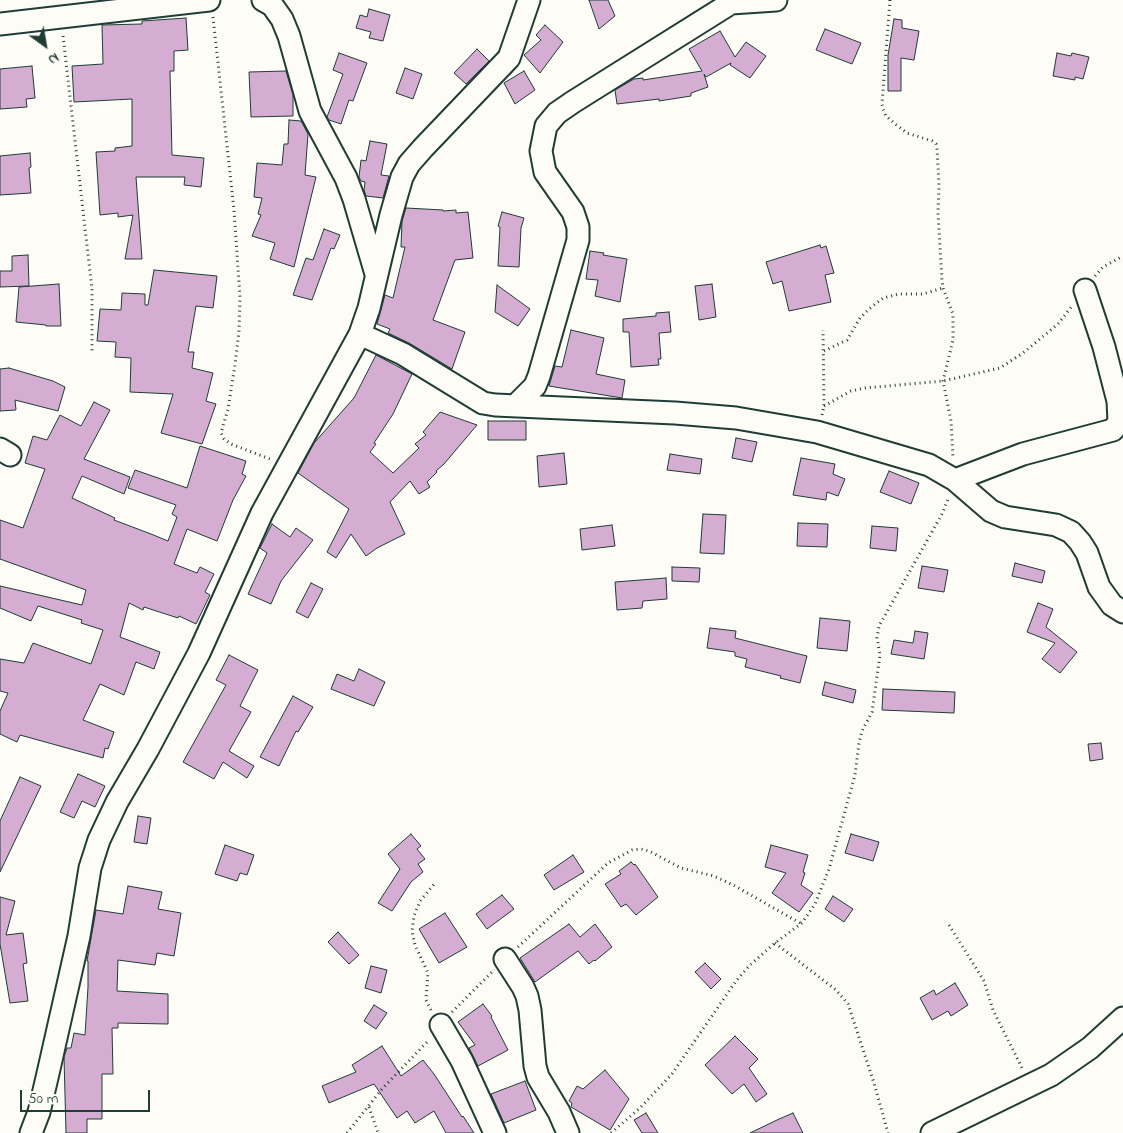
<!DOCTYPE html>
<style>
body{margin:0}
#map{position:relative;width:1123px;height:1133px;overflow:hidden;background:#fdfcf7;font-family:"Indie Flower",sans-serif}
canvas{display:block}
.north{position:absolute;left:20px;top:20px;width:50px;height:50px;-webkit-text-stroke:4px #fdfcf7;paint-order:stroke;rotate:148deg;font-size:14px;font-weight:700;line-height:20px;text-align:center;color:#1f3d34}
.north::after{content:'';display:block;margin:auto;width:18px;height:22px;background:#1f3d34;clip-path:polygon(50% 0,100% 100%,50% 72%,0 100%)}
.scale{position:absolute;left:20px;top:1090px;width:130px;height:22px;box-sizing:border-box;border:2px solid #1f3d34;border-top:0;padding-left:6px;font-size:15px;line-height:18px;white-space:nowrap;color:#1f3d34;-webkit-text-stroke:4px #fdfcf7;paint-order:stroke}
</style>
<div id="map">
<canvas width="1123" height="1133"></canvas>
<div class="north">N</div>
<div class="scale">50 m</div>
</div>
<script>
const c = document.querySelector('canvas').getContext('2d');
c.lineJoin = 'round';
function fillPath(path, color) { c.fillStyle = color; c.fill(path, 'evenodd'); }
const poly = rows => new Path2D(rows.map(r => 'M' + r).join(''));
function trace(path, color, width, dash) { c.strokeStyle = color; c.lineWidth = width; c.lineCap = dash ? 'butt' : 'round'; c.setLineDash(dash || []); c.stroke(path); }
const building = poly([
 [589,0,608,0,615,16,599,29,589,0],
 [369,9,390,15,383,41,369,38,371,32,356,28,360,15,367,17,369,9],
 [186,18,188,50,174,51,174,71,170,71,172,155,204,158,201,187,184,185,185,177,136,177,142,259,125,259,133,215,118,217,118,213,100,215,96,152,115,151,115,148,132,146,132,99,74,102,72,66,103,64,102,25,142,24,142,21,186,18],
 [894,19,902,20,902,28,919,31,914,60,901,58,901,91,888,91,888,55,894,19],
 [545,25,563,42,540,73,524,55,541,40,536,35,545,25],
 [825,29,861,43,852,64,816,50,825,29],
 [720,31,735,57,746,42,766,56,750,78,730,65,731,63,706,77,704,74,708,87,691,93,691,96,659,101,659,99,617,104,615,90,634,79,643,78,643,80,702,71,689,49,720,31],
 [477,49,489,61,466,84,454,73,477,49],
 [339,53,367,63,353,101,349,100,341,124,329,120,327,117,343,74,333,70,339,53],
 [1057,53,1071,56,1072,53,1089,57,1083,79,1075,77,1075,80,1053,76,1057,53],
 [32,66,35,98,26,99,27,107,0,109,0,69,32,66],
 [405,68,422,74,413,99,396,93,405,68],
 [286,71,293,95,293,116,251,117,249,72,286,71],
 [524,71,535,90,515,104,504,83,524,71],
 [289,120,301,121,308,134,305,175,316,177,294,267,270,259,275,243,252,236,261,215,258,214,262,198,254,197,257,163,282,165,284,144,288,144,289,120],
 [370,141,387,144,381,175,389,176,383,198,366,196,364,190,365,182,361,181,359,177,361,160,366,161,370,141],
 [30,153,31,167,29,168,31,193,0,195,0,156,30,153],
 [406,208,443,210,443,211,456,210,456,213,468,212,473,258,455,260,433,320,465,332,452,369,409,343,388,333,390,329,377,324,385,295,393,298,405,247,401,247,402,221,406,208],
 [502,212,524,218,521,228,519,267,498,266,500,227,498,226,502,212],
 [324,229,340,235,334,249,331,248,312,300,293,295,306,258,313,260,324,229],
 [820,245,821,248,826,246,834,273,825,275,831,302,789,311,782,281,773,284,766,262,820,245],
 [590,251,604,253,603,255,627,259,620,302,595,296,598,280,586,279,590,251],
 [28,255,29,286,0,287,0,271,12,271,12,256,28,255],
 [154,270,217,276,213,308,196,306,188,352,194,352,192,368,213,373,206,401,216,404,202,444,161,433,173,394,130,392,131,358,115,357,116,342,97,341,100,309,121,310,122,293,145,294,145,305,148,305,154,270],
 [59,284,61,326,46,326,46,325,16,322,19,287,59,284],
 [712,284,716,317,699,320,695,286,712,284],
 [497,285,530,309,518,326,495,312,497,285],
 [669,312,671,332,659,333,661,359,658,359,659,365,631,367,629,332,623,332,623,319,656,316,656,313,669,312],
 [571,330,604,338,596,374,625,380,622,398,549,386,555,366,562,367,571,330],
 [376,355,412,374,393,414,374,443,376,444,370,452,393,473,419,448,415,444,426,435,423,432,440,412,477,425,444,464,436,471,437,472,427,482,430,487,419,494,410,481,390,502,405,534,377,548,366,556,351,534,336,558,327,552,349,509,298,473,314,443,354,398,376,355],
 [9,368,53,381,65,387,58,411,15,400,16,410,0,411,0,369,9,368],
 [94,402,110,410,84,459,130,477,124,494,82,476,72,498,115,518,114,520,151,534,168,541,177,517,172,514,176,505,128,488,135,470,187,488,200,446,246,461,242,474,246,476,233,500,217,541,187,529,174,564,197,573,200,567,214,574,205,592,210,595,196,624,179,616,178,618,144,607,143,610,129,603,120,637,160,652,154,669,136,662,124,695,100,684,83,720,114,732,108,749,105,748,103,758,20,735,17,742,0,734,0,711,8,693,0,691,0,659,24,663,33,643,91,664,103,630,81,623,82,620,38,606,31,621,0,608,0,586,82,605,86,590,0,559,0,520,23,528,45,469,25,463,33,436,47,440,60,415,81,426,94,402],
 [488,421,526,421,526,440,488,440,488,421],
 [736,438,757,442,752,462,732,458,736,438],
 [564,453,567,484,539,487,537,456,564,453],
 [670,454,702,459,700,474,667,470,670,454],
 [801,458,835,464,833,474,845,479,838,496,827,492,826,500,793,495,801,458],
 [889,471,919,483,911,504,880,492,889,471],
 [703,514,726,515,724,554,700,553,703,514],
 [798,523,828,524,827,547,797,546,798,523],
 [272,524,290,537,296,528,313,540,281,581,271,604,248,594,267,553,260,548,272,524],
 [612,525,615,546,582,550,580,529,612,525],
 [872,526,898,528,896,551,870,548,872,526],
 [1015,563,1045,571,1042,583,1012,576,1015,563],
 [922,566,948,570,944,592,918,588,922,566],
 [672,567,700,568,699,582,672,581,672,567],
 [666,578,667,599,643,601,642,608,617,610,615,582,666,578],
 [311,583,323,589,308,618,296,612,311,583],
 [1038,603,1053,609,1046,627,1077,652,1060,673,1042,659,1055,643,1027,632,1038,603],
 [820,618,850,621,847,651,817,648,820,618],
 [710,628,736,631,735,638,807,656,800,683,780,678,781,676,745,667,747,659,735,656,735,652,707,648,710,628],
 [915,631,928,633,924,659,891,654,894,640,913,643,915,631],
 [229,655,258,670,240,706,251,712,229,751,254,766,247,778,223,762,214,779,183,762,226,685,216,680,229,655],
 [359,669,385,682,374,706,331,689,337,674,354,681,359,669],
 [825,682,856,690,853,703,822,695,825,682],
 [883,689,955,692,954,713,882,710,883,689],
 [293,696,313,707,298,732,296,731,279,766,260,757,293,696],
 [1101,743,1103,759,1090,761,1088,744,1101,743],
 [78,774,105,786,95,807,82,801,74,818,60,812,78,774],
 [20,777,41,786,0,872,0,821,20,777],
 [138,816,151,818,147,844,134,842,138,816],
 [411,834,421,846,417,849,425,859,418,864,423,872,411,882,392,911,378,903,400,869,388,854,411,834],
 [851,834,879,842,873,861,845,853,851,834],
 [225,845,254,855,247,875,240,873,237,881,215,874,225,845],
 [771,845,808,855,803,872,805,873,801,885,813,893,799,912,772,893,786,873,765,867,771,845],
 [573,855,584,872,554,890,544,875,573,855],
 [631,862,634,865,635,864,658,897,636,915,626,904,621,907,605,884,621,874,619,871,631,862],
 [128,886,162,892,158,909,181,913,174,956,157,953,155,965,118,960,117,991,168,994,168,1024,118,1023,118,1028,112,1028,113,1074,102,1074,102,1119,87,1119,87,1133,66,1133,64,1057,67,1048,71,1048,74,1033,85,1035,88,987,88,961,87,961,96,910,123,914,128,886],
 [502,895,514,909,487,929,476,914,502,895],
 [833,896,853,909,844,922,825,909,833,896],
 [0,897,15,901,6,935,23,933,27,963,23,964,28,1001,10,1003,0,944,0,897],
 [445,913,467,947,439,963,419,929,445,913],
 [569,924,580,937,595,924,612,947,595,961,594,960,589,964,578,951,535,982,520,958,569,924],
 [338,932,359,955,349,964,328,942,338,932],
 [705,963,721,979,711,989,695,972,705,963],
 [371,966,387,970,381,993,365,988,371,966],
 [955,983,968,1005,951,1016,948,1011,932,1020,920,998,934,990,936,995,955,983],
 [483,1004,492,1016,491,1017,508,1050,478,1066,469,1048,475,1045,458,1022,483,1004],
 [374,1005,387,1013,376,1029,364,1021,374,1005],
 [735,1036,758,1059,749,1068,767,1094,756,1102,744,1084,732,1094,705,1065,735,1036],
 [382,1046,401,1076,423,1060,434,1074,462,1117,463,1116,474,1133,446,1133,434,1111,415,1123,407,1111,397,1118,374,1084,329,1103,322,1086,356,1072,352,1065,382,1046],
 [605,1070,629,1099,610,1130,571,1107,572,1103,569,1101,577,1086,583,1089,605,1070],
 [525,1081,536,1110,504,1123,491,1094,525,1081],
 [646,1113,658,1133,642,1133,634,1120,646,1113],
 [793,1113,803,1133,750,1133,777,1120,793,1113]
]);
fillPath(building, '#d5acd2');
trace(building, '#1f3d34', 1);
const minor = poly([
 [263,0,272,5,282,19,289,36,310,111,346,178,354,199,376,274],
 [0,24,209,0],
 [360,334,403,354,483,403,495,405,675,413,736,418,817,432,929,465,955,480,991,511,1005,517,1056,525,1071,532,1080,542,1087,553,1099,587,1112,605,1123,612],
 [516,405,535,386,539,376,578,240,578,227,573,212,545,172,541,151,546,126,557,113,573,102,731,3,776,0],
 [0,449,10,455],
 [955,480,1023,454,1113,430,1119,422,1118,401,1104,347,1085,290],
 [505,959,523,987,527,996,530,1010,535,1066,538,1077,559,1112,568,1133],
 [441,1025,462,1061,495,1133],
 [31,1133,39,1112,49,1069,79,936,90,868,99,840,117,802,148,749,199,653,262,513,360,334,369,308,391,215,402,177,409,164,423,148,509,58,529,0],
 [932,1133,1051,1075,1090,1048,1123,1018]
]);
trace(minor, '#1f3d34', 25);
trace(poly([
 [890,0,882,104,883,109,886,116,894,123,907,133,932,141,936,144,937,148,939,186,938,213,942,280,943,288,953,314,953,340,943,381,951,421,953,457],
 [213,17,234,210,240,297,239,331,235,365,228,409,221,433,224,439,231,444,270,459],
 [63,36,92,289,92,354],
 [1095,276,1103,267,1123,256],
 [824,351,847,340,860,318,869,309,883,298,899,294,923,294,943,288],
 [824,406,851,391,865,388,943,381,1000,368,1023,353,1058,324,1072,306],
 [822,415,824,406,823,330],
 [949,925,984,981,993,1010,1023,1070],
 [775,943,836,990,848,1004,874,1083,888,1133],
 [518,947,608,863,632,850,641,849,649,851,681,868,714,876,735,886,800,923],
 [431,1010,426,1000,428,973,415,945,412,931,414,916,420,901,435,883],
 [452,1012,492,972],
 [369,1107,378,1133],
 [347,1133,382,1089,429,1040],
 [611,1133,640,1108,672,1074,736,981,750,965,775,943,802,923,815,904,829,869,855,775,859,743,862,731,872,712,880,655,877,638,879,626,942,514,948,499]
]), '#1f3d34', 3, [1, 4]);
trace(minor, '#fdfcf7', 21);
</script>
